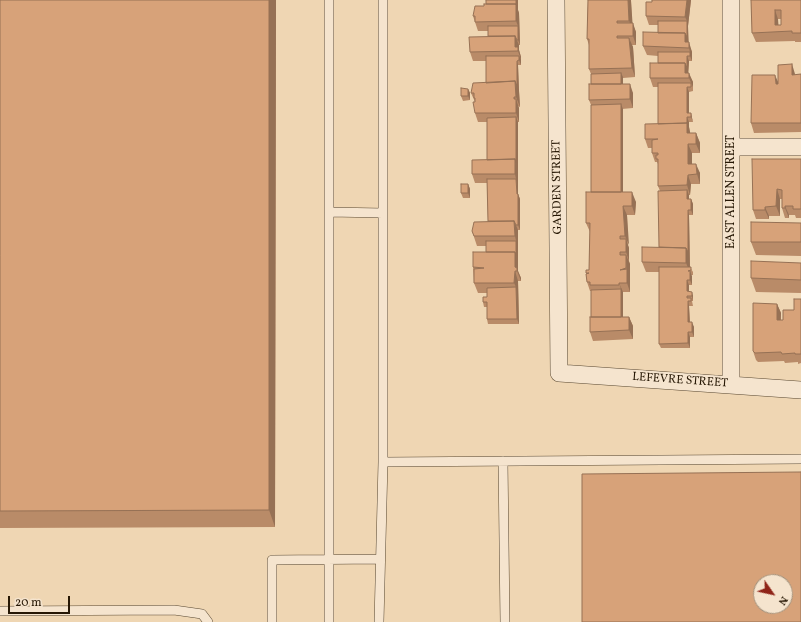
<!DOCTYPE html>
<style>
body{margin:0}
#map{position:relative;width:801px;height:622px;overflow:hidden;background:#efd6b3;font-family:Vollkorn,serif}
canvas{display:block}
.north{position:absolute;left:753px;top:574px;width:40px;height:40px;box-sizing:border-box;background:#f5e4ce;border:1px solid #a2927d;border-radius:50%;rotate:124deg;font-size:11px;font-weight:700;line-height:16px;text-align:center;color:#261704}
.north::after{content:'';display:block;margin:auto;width:14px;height:18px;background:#8f2418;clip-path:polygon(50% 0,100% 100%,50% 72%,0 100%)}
.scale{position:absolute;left:8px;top:596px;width:62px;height:18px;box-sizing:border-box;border:2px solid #261704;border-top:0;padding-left:5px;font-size:12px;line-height:14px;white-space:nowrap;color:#261704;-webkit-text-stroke:3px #f5e4ce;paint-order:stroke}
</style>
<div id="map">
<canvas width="801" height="622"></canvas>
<div class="north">N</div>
<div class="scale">20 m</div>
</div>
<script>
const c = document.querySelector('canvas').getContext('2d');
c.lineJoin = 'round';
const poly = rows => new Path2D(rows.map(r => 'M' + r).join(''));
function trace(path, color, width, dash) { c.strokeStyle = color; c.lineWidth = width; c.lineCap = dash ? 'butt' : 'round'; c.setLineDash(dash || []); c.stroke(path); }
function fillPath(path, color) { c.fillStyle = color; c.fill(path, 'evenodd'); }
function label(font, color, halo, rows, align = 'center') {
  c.font = font + ' Vollkorn,serif'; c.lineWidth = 3.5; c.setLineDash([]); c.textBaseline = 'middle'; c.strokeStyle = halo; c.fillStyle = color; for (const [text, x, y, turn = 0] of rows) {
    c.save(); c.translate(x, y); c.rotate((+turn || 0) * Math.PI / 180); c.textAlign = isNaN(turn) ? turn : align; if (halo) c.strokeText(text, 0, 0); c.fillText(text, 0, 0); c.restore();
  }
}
const service = poly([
 [329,212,383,213],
 [503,461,505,622],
 [383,462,801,459],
 [0,611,174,610,202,614,208,622],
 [272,622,272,560,380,559],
 [329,622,329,0],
 [379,622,383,462,383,0]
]);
const minor = poly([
 [556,0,559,373,801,390],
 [732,147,801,147],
 [731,384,731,0]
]);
trace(service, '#584730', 10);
trace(minor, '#584730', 18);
trace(service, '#f5e4ce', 9);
trace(minor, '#f5e4ce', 17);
fillPath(poly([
 [0,0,276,0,275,527,0,528],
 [486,0,518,0,518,10,519,13,520,45,518,45,519,50,521,57,521,65,518,65,519,91,520,107,518,106,519,108,519,122,518,122,518,194,520,199,520,230,518,230,518,271,521,278,521,281,518,281,519,324,488,324,487,319,487,307,484,307,483,302,487,297,487,293,478,293,474,283,473,267,486,252,486,246,477,246,472,231,488,221,487,183,475,183,472,174,487,160,487,122,478,122,475,113,475,102,471,93,486,83,486,61,473,61,470,52,488,36,488,31,478,31,473,16,484,6,486,4],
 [588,0,631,0,632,23,636,32,636,45,632,45,633,47,635,77,623,78,623,84,633,93,633,108,622,109,623,192,636,202,635,215,627,215,628,245,629,248,629,261,630,264,630,292,623,292,623,317,629,317,633,326,633,339,593,341,590,332,591,317,591,291,590,291,587,282,586,273,589,270,590,232,586,223,591,192,591,105,589,100,591,84,591,74,589,69,589,45,587,39],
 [652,0,699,0,691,0,688,26,688,42,692,52,692,61,689,61,688,73,693,82,693,91,689,92,689,113,691,113,692,118,693,122,689,122,689,127,690,133,696,133,700,143,700,153,692,153,692,164,700,173,700,184,691,184,690,195,689,195,689,199,691,199,693,204,693,215,689,215,690,267,693,272,693,275,691,275,692,285,689,285,689,291,693,296,693,301,692,301,693,306,689,306,690,322,694,327,694,337,690,337,690,348,661,348,659,344,659,272,646,272,642,262,659,247,660,191,658,186,658,164,657,162,655,162,652,153,652,148,648,148,645,139,658,124,658,87,653,87,650,78,658,63,658,56,647,55,643,46,658,33,658,25,649,25,646,16,652,2],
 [751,0,801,0,801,42,795,42,795,41,756,42,752,33],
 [778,19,781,19,781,25,778,25],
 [795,74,795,75,801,74,801,132,754,133,751,123,778,82],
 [468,89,470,93,470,100,463,101,461,96],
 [801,159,801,218,796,218,795,215,789,215,789,218,785,218,782,208,782,199,780,199,780,216,769,216,769,219,756,219,753,210],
 [468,184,470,189,470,198,463,198,461,193],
 [801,223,801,256,756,255,751,242],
 [801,263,801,293,756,292,751,278],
 [801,299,801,363,798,364,798,362,785,363,784,361,758,362,756,360,753,351,777,304,781,313,781,320,783,320,794,310]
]), '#b98b68');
fillPath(poly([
 [269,0,276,0,275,527,269,510],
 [516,0,518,0,518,10,519,13,520,45,518,40,518,26,516,21],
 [628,0,631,0,631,1,633,30,629,21],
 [687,0,691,0,688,26,689,48,685,42,685,33,687,21,685,17],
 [775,10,778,19,779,32,775,25],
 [633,23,636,32,636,45,633,36],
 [515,36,519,45,519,50,521,57,521,60,518,51,515,47],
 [629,38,633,47,635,77,632,68],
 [689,42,692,52,692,61,690,56,690,52,689,48],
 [519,56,521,60,521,65,519,60],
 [687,56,689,61,688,78,685,73,685,63],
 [517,61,518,65,519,91,520,107,516,97,515,81],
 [792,64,795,74,795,84,792,75],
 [621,73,623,77,623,93,621,89],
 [689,73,693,82,693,87,689,78],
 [775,75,779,84,776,84],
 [630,84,633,93,633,108,630,99],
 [687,87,689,92,689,118,687,113],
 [468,89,470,93,470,100,468,96],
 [514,97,516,102,516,99,519,108,519,122,516,113],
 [621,104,623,109,623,201,621,197],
 [691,113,692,118,693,122,691,117],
 [516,117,518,122,518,196,518,194,520,199,520,230,518,225,517,194,516,179,515,174],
 [687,117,689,122,689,127,690,132,691,143,687,133],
 [696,133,700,143,700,153,696,144],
 [688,144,692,153,692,173,688,164],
 [696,164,700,173,700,184,697,174],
 [688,175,691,184,690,195,687,185],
 [468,184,470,189,470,198,468,193],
 [777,189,780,199,780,216,776,206],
 [687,190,689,195,689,204,687,199],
 [632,192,636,202,635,215,632,206],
 [691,199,693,204,693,215,691,210],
 [623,206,627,215,629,245,625,236],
 [785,206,789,215,789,218,785,208],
 [765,207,769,216,769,219,765,210],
 [688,210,689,215,690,272,686,263,686,248],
 [514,221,518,230,518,271,521,278,521,281,517,271,515,267,515,252,516,241,515,236],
 [626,239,629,248,629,261,626,252],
 [626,255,630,264,630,292,627,283],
 [515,271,518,281,519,324,517,319,516,287,514,283],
 [690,271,692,276,692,285,690,280],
 [687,280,689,285,689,296,687,291],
 [619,283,623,292,623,326,621,321,621,289],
 [692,292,693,296,693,301,692,296],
 [688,301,689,306,690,327,688,322],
 [777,304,781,313,780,329,777,320],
 [629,317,633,326,633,339,629,330],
 [692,322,694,327,694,337,692,332],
 [688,332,690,337,690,348,688,343]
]), '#967155');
const building = poly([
 [0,0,269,0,269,510,0,511,0,0],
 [486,0,516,0,516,5,516,4,486,4,486,0],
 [588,0,628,0,629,21,617,21,617,23,633,23,633,36,617,36,617,38,629,38,632,68,589,69,589,39,587,39,588,0],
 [652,0,687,0,685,17,646,16,646,2,652,2,652,0],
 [751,0,801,0,801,33,792,33,792,31,752,33,751,0],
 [775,10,781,10,781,25,775,25,775,10],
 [484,4,516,4,516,21,475,22,475,16,473,16,475,6,484,6,484,4],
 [658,21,687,21,687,37,685,33,658,33,658,21],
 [488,26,518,26,518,40,517,40,515,36,488,36,488,26],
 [643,32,685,33,685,42,689,42,689,48,643,46,643,32],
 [515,36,515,47,518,47,518,51,470,52,469,37,515,36],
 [658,52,690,52,690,56,687,56,687,68,685,63,658,63,658,52],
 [486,56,519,56,519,60,517,61,517,86,515,81,486,83,486,56],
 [650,63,685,63,685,73,689,73,689,78,650,78,650,63],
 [792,64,792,75,801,74,801,123,751,123,752,75,775,75,776,84,778,84,778,65,792,64],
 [621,73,621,84,591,84,591,74,621,73],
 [515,81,516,97,514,97,514,99,516,99,516,113,475,113,473,102,475,102,475,98,474,98,474,93,471,93,473,83,515,81],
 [658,83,691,83,691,87,687,87,687,113,691,113,691,117,687,117,687,123,658,124,658,83],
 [589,84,630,84,630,99,589,100,589,84],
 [461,88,468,89,468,96,461,96,461,88],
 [621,104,621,192,591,192,591,105,621,104],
 [516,117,516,163,515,159,487,160,487,118,516,117],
 [687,123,687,133,696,133,696,144,688,144,688,164,696,164,697,174,688,175,687,185,658,186,658,159,656,159,656,155,658,155,658,153,652,153,652,140,658,139,645,139,645,124,687,123],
 [515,159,515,174,472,174,472,160,515,159],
 [752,159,801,159,801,209,793,209,793,206,785,206,785,208,782,208,782,190,777,189,776,206,765,207,765,210,753,210,752,159],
 [487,179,516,179,517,194,518,194,518,225,516,225,514,221,488,221,487,179],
 [461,184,468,184,468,193,461,193,461,184],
 [687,190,687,199,691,199,691,210,688,210,688,252,686,248,659,247,658,191,687,190],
 [586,192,632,192,632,206,623,206,625,236,620,236,620,239,626,239,626,252,620,252,620,255,626,255,626,268,620,270,627,269,627,283,619,283,619,285,590,285,590,282,587,282,586,274,589,273,586,273,586,270,589,270,590,223,586,223,586,192],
 [514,221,515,236,474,236,472,231,474,222,514,221],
 [751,222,801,223,801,242,751,242,751,222],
 [486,241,516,241,516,256,515,252,486,252,486,241],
 [642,247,686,248,686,263,642,262,642,247],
 [473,252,515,252,515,267,517,268,517,271,515,271,514,283,474,283,474,269,484,268,473,267,473,252],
 [751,261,801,263,801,280,751,278,751,261],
 [659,267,691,267,691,270,688,271,690,271,690,280,687,280,687,291,692,292,692,296,687,296,687,298,691,298,691,301,688,301,688,322,692,322,692,332,688,332,688,343,659,344,659,267],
 [516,287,517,319,487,319,487,302,483,302,483,297,487,297,487,288,516,287],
 [621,289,621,317,591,317,591,290,621,289],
 [794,299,801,299,801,354,795,354,795,353,782,354,781,352,755,353,753,351,753,303,777,304,777,320,783,320,783,310,794,310,794,299],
 [590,317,629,317,629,330,590,332,590,317],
 [801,472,801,622,582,622,582,474,801,472],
 [761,582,785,582,785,606,761,606,761,582]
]);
fillPath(building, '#d7a279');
trace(building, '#967155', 1);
label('12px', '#261704', '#f5e4ce', [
 ["GARDEN STREET",558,187,-91],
 ["EAST ALLEN STREET",732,192,-90],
 ["LEFEVRE STREET",680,381,4]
]);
</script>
